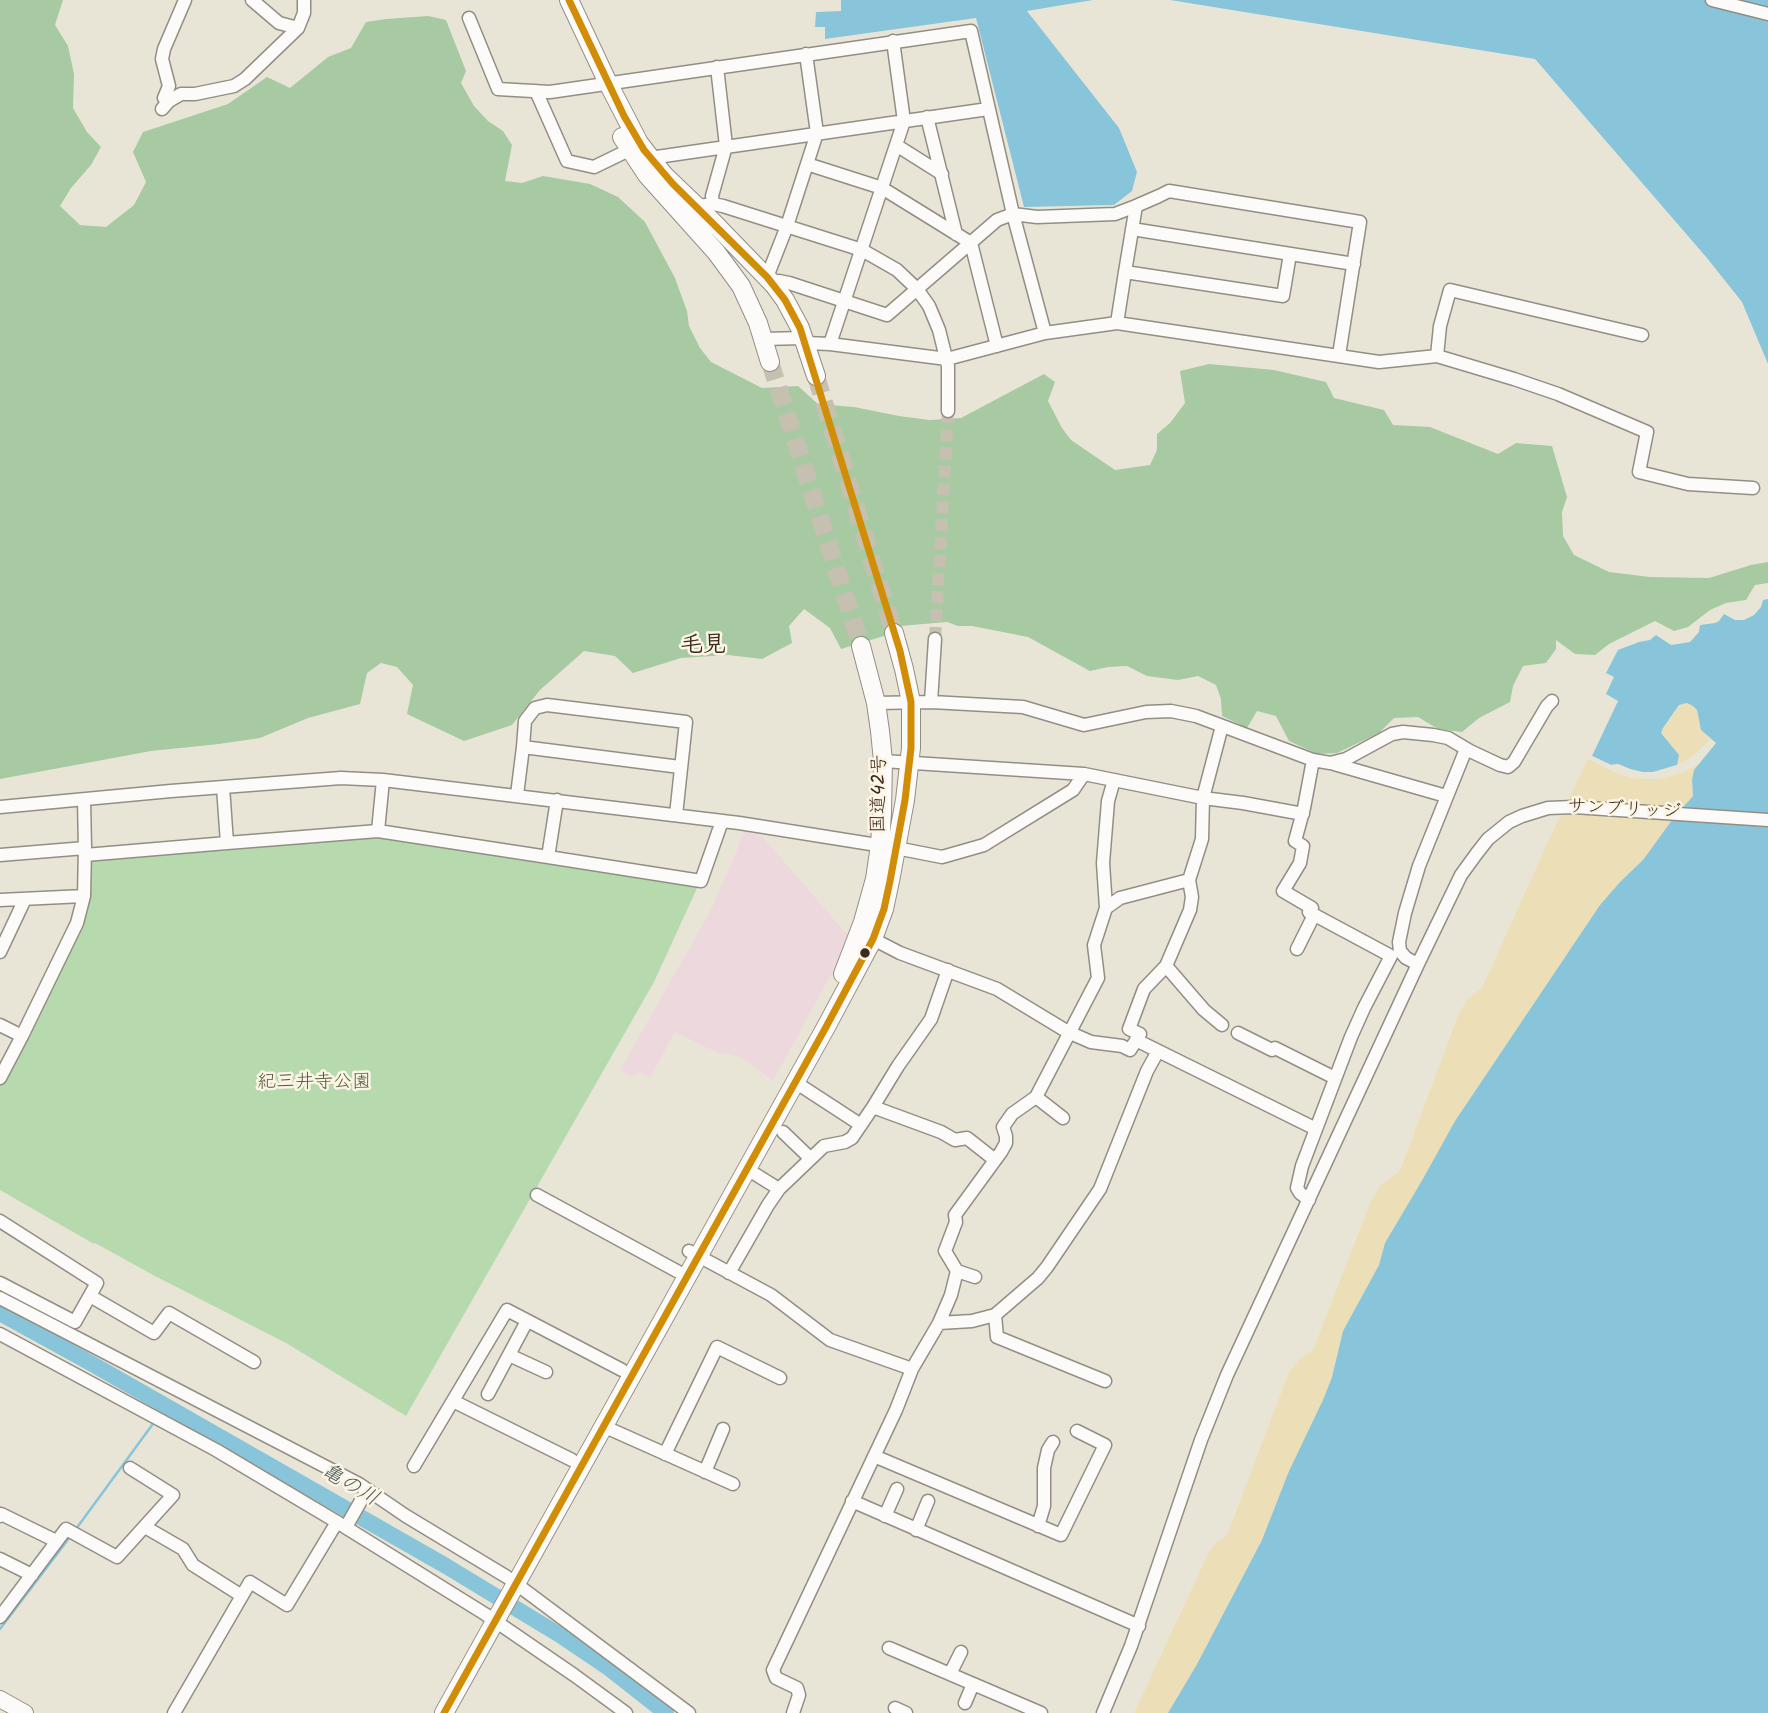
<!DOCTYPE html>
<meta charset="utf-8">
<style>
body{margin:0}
canvas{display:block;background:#e9e5d6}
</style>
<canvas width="1768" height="1713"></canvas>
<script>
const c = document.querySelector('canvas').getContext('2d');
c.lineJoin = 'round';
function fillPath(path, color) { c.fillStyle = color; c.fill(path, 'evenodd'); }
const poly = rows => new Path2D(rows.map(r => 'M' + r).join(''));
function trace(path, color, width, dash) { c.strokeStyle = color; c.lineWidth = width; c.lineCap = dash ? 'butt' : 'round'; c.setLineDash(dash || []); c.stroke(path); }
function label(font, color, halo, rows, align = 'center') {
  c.font = font + ' Kalam,"Klee One",sans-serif'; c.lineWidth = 5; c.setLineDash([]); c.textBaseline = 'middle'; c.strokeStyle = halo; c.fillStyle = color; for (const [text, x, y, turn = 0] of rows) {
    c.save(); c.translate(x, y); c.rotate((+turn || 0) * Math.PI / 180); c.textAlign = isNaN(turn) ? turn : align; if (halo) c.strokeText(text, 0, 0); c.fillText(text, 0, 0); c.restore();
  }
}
fillPath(poly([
 [745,831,763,837,844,931,849,934,832,973,773,1081,741,1057,716,1052,675,1032,650,1077,640,1072,632,1077,620,1070,711,910]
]), '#edd9dd');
fillPath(poly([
 [387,836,698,886,654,982,406,1416,286,1343,155,1276,95,1243,94,1244,0,1190,0,1085,76,936,90,858]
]), '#b6daad');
fillPath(poly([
 [0,0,63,0,55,25,68,46,74,74,73,108,87,132,101,147,91,165,71,188,60,206,80,225,106,227,134,205,146,182,133,152,143,132,228,104,267,77,290,88,328,57,351,48,366,22,386,19,428,16,446,20,466,71,461,83,474,106,488,121,503,131,512,145,505,181,522,183,543,176,590,184,618,197,645,222,675,278,687,311,689,326,700,348,711,362,762,388,798,386,818,404,854,407,899,416,930,420,961,418,1044,374,1055,382,1048,401,1062,428,1071,440,1115,470,1150,465,1157,450,1157,434,1170,423,1185,403,1180,371,1209,364,1274,370,1326,382,1334,398,1384,410,1393,425,1430,427,1498,454,1516,443,1552,446,1567,497,1562,512,1563,536,1574,555,1609,572,1650,577,1709,578,1751,565,1768,562,1768,583,1755,585,1746,600,1726,603,1710,610,1688,627,1674,631,1655,621,1609,644,1595,655,1575,654,1556,640,1556,649,1546,663,1523,666,1513,686,1510,702,1479,718,1462,732,1438,729,1418,717,1394,718,1379,733,1337,753,1317,754,1289,741,1276,716,1257,711,1247,728,1222,716,1221,699,1216,685,1198,676,1178,680,1147,676,1127,666,1108,667,1090,671,1028,637,972,626,958,626,947,622,900,626,884,636,841,649,830,628,804,609,789,626,792,643,762,659,728,655,681,658,633,673,615,656,584,651,540,690,512,725,464,741,407,714,413,685,397,667,381,663,367,673,360,704,308,718,260,738,219,744,151,751,0,779]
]), '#a7caa2');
fillPath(poly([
 [1687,703,1693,705,1697,710,1701,730,1710,739,1692,757,1677,765,1678,755,1661,733,1663,728,1680,705],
 [1588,759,1616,773,1631,778,1649,779,1659,779,1676,775,1692,768,1700,763,1694,770,1692,780,1693,796,1672,820,1643,860,1621,881,1600,905,1455,1121,1424,1177,1385,1243,1379,1265,1343,1331,1332,1377,1323,1400,1289,1471,1262,1540,1196,1666,1168,1713,1134,1713,1209,1552,1214,1545,1218,1541,1223,1539,1228,1533,1289,1372,1301,1358,1313,1350,1371,1201,1381,1185,1400,1171,1459,1013,1468,999,1482,988,1552,833]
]), '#ecdfb7');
fillPath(poly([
 [841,0,1093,0,1027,11,1119,128,1137,172,1132,191,1114,205,1024,207,976,18,825,39,825,27,815,27,816,12,841,11],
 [1170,0,1768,0,1768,364,1742,302,1707,258,1535,59],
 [1768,599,1768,1713,1168,1713,1196,1666,1262,1540,1289,1471,1323,1400,1332,1377,1343,1331,1379,1265,1385,1243,1424,1177,1455,1121,1600,905,1621,881,1643,860,1672,820,1693,796,1692,780,1694,770,1716,743,1701,730,1697,710,1693,706,1687,703,1679,705,1663,728,1661,733,1679,755,1677,765,1653,772,1642,772,1630,769,1618,764,1611,765,1592,756,1618,701,1606,694,1614,677,1606,673,1618,650,1639,642,1650,640,1656,635,1671,645,1690,642,1699,632,1700,625,1715,623,1719,621,1724,614,1735,620,1744,620,1754,615,1761,607,1763,600]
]), '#88c5da');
fillPath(poly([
 [1592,756,1611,765,1618,764,1630,769,1642,772,1654,772,1681,764,1678,768,1667,773,1654,775,1641,775,1629,773,1617,767,1609,768,1590,759]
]), '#e9e5d6');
trace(poly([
 [159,1416,166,1406],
 [76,1529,155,1421],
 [0,1629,70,1537]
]), '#88c5da', 2.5);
trace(poly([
 [0,1313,87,1361,446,1566,563,1637,606,1666,666,1713]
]), '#88c5da', 16);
trace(poly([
 [935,639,948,411]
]), '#c6c0b1', 12, [12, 6]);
trace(poly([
 [770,362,861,646],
 [816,376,894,633]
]), '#c6c0b1', 18, [18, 9]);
const minor = poly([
 [252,0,279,23,298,28],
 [1712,0,1768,14],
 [469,18,498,89,550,92,971,31,1013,214,1045,333],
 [536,91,567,161,594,167,629,150],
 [168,102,164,98,169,86,162,59,164,49,185,0],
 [162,109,169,101,181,94,195,94,234,86,245,79,298,28,304,13,304,0],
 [927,117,956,234],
 [896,145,942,174],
 [650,158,988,109],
 [807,164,882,188,971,243,997,346],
 [713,204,712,196,726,146,717,67],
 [692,207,713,204,723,206,862,250,897,270,917,289,929,306,939,330,948,366,948,411],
 [1132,229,1354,264],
 [1125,272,1136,206,1159,196,1169,191,1360,222,1339,355],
 [767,277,787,226,817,133,806,54],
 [774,285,779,281,789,283,887,315,997,220,1013,214,1037,217,1115,214,1136,206],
 [1117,323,1125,272,1283,296,1290,254],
 [763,339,804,338],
 [806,343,830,344,947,359,1045,333,1117,323,1379,362,1437,356,1514,379,1558,394,1647,432,1639,472,1688,484,1753,488],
 [830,344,904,121,893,41],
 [1437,356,1440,326,1450,290,1642,335],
 [931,702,935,639],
 [876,703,931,702,1023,707,1084,725,1146,712,1171,711,1196,716,1313,760,1330,763,1346,759,1392,734,1403,732,1433,735,1448,738,1470,751,1500,765,1508,767,1514,762,1547,706,1552,701],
 [523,747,525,721,535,708,547,705,686,722,676,815],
 [883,761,1084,774,1203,798,1243,803,1303,814],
 [1334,764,1446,796],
 [383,780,378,831,548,857],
 [517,795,523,747,680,767],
 [557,800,548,857,701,881,722,821],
 [0,807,171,791,341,778,383,780,739,823,896,848,942,857,984,845,992,840,1073,790,1084,774],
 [227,843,378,831],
 [0,855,85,848],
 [85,855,227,843,223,787],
 [0,900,84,896],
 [1106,908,1120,898,1189,880],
 [873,939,900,953,997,989,1068,1032,1091,1042,1122,1046,1130,1050,1140,1034,1129,1029,1144,989,1166,966,1190,910,1192,897,1189,880,1202,839,1203,798,1222,726],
 [1297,949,1314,915],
 [0,952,25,899],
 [1418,964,1406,958,1400,951,1399,942,1405,913,1419,866,1466,749],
 [1166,966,1204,1010,1222,1025],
 [0,1025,22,1036],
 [1238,1033,1272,1050,1275,1048,1335,1078],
 [1136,1040,1316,1129],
 [0,1078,22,1036,77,923,84,896,85,848,84,800],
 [795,1082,861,1125],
 [1036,1097,1063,1118],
 [873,1107,941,1132,955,1140,967,1138,995,1160],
 [783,1132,810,1158],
 [747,1169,779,1189],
 [537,1195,686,1276],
 [1309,1200,1300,1193,1297,1188,1302,1166,1351,1037,1364,1008,1391,956,1309,912,1312,908,1283,891,1300,863,1303,846,1295,841,1304,808,1313,760],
 [0,1221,97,1283,75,1322,0,1283],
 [689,1251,771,1295,830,1340,912,1369],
 [957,1271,975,1277],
 [729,1273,768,1205,779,1189,824,1146,845,1142,852,1138,873,1107,898,1066,931,1019,948,970],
 [90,1296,154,1333,169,1313,254,1362],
 [0,1298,359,1484,406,1516,507,1577,689,1713],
 [995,1315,997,1337,1105,1381],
 [939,1323,972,1321,995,1315,1038,1278,1047,1267,1100,1189,1147,1071,1158,1051],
 [0,1334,216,1450,337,1522,485,1614,574,1675,626,1713],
 [509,1355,546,1372],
 [488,1394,527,1321],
 [453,1401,572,1460],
 [603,1426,733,1484],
 [665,1454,717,1347,780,1378],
 [874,1456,1061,1535,1105,1445,1077,1431],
 [414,1466,507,1310,622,1370],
 [705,1472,723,1429],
 [852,1501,1139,1626],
 [0,1516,1,1514,56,1541],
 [885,1516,897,1489],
 [1038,1526,1044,1506,1044,1468,1048,1450,1053,1442],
 [145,1527,183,1549,193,1565,242,1596],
 [346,1527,367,1490],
 [916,1530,928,1501],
 [0,1559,32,1575],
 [0,1617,66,1529,117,1557,173,1495,130,1468],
 [889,1648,1041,1713],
 [950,1674,961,1652],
 [965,1703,973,1684],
 [895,1708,906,1713],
 [174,1713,250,1582,287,1605,337,1522],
 [793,1713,799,1695,797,1688,776,1678,773,1670,896,1410,912,1369,939,1323,951,1295,957,1271,945,1251,956,1222,955,1215,1001,1152,1006,1143,1006,1136,1003,1127,1012,1114,1036,1097,1098,978,1094,945,1106,908,1103,863,1108,801,1114,780],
 [1103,1713,1131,1646,1201,1440,1227,1375,1418,964,1461,875,1477,853,1488,839,1509,822,1522,816,1548,808,1574,807,1768,820]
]);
const major = poly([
 [0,1699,25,1713]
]);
const highway = poly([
 [569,0,608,83,639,143,664,175,712,221,774,285,785,300,800,328,816,376],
 [622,137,647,175,716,252,741,286,758,323,770,362],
 [843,974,863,922,875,879,880,845,882,812,883,761,880,731,876,703,861,646],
 [444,1713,826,1027,873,939,884,909,890,881,905,800,911,748,911,702,904,669,894,633]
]);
trace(minor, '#938e85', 15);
trace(major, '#938e85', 18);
trace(highway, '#938e85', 20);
trace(minor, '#fcfbf9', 12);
trace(major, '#fcfbf9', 16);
trace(highway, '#fcfbf9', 18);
trace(poly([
 [444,1713,826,1027,873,939,884,909,890,881,905,800,911,748,911,702,900,651,800,328,785,300,767,277,673,184,644,150,624,116,569,0]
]), '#d18d06', 7);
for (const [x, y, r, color] of [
 [865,953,6,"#3b2a1e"]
]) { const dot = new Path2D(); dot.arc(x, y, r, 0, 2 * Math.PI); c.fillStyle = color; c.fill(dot); trace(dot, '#fcf5e5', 2.5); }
label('19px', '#3b2a1e', '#fcf5e5', [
 ["国道42号",881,794,-89],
 ["サンブリッジ",1624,811,3]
]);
label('19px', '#535c3f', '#fcf5e5', [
 ["紀三井寺公園",314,1084]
]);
label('italic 21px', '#475b60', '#fcf5e5', [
 ["亀の川",349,1487,30]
]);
label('bold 23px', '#3b2a1e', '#fcf5e5', [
 ["毛見",703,647]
]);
</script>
